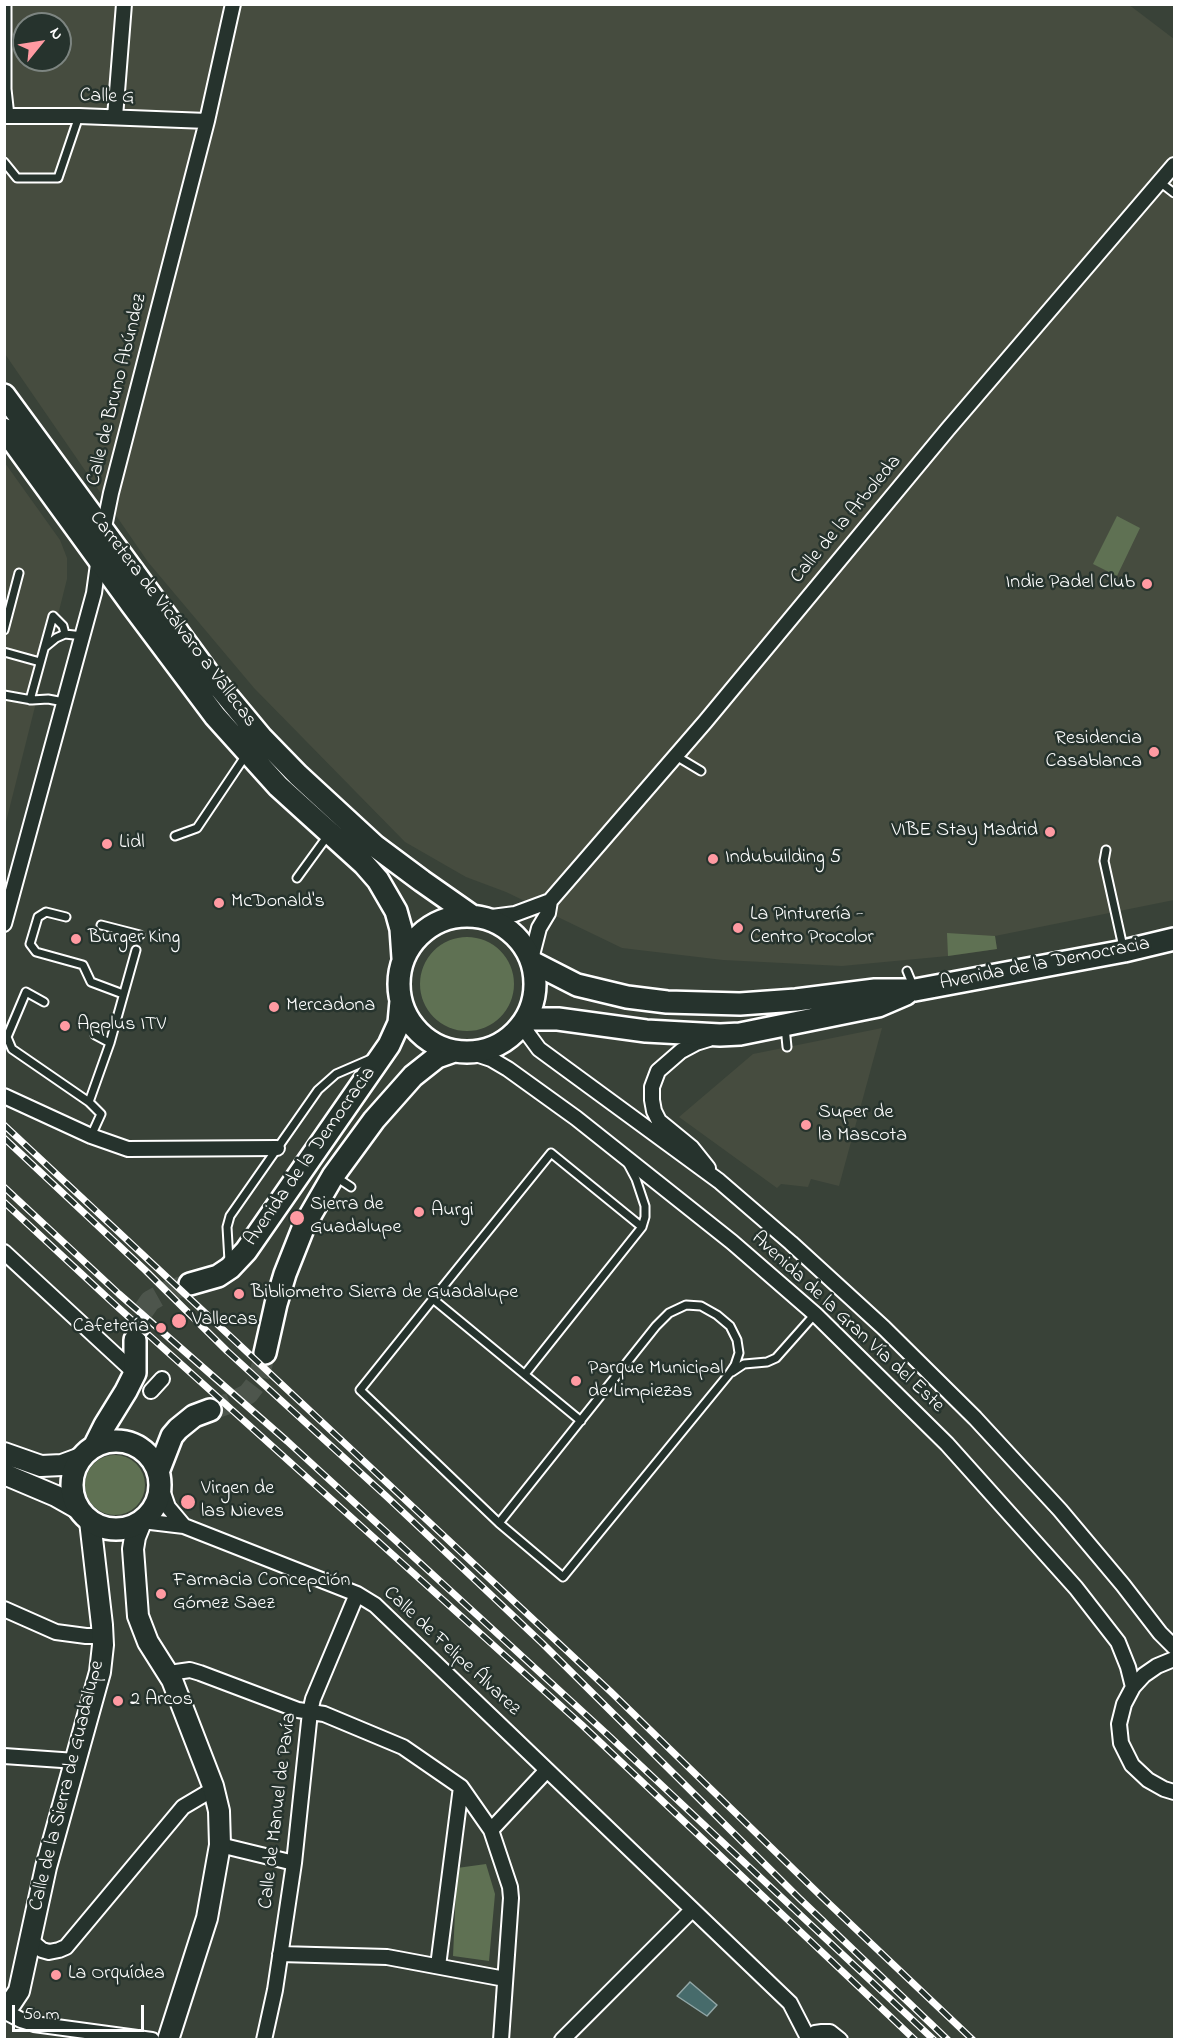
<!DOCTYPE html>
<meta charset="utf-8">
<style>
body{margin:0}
#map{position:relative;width:1179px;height:2044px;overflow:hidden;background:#394238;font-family:"Indie Flower",sans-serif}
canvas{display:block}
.frame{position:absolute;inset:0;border:6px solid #fff;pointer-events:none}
.north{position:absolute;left:12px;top:12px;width:60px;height:60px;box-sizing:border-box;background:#26332d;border:2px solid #7d8581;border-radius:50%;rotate:60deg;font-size:16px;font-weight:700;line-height:24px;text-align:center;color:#fff}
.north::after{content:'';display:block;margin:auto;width:21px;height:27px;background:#ff9aa2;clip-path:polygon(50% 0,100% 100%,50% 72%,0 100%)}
.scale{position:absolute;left:12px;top:2005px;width:132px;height:27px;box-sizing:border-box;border:3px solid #fff;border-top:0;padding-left:8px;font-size:18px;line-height:21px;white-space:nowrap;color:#fff;-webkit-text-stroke:4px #26332d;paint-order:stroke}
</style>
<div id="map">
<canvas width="1179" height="2044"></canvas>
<div class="frame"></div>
<div class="north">N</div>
<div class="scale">50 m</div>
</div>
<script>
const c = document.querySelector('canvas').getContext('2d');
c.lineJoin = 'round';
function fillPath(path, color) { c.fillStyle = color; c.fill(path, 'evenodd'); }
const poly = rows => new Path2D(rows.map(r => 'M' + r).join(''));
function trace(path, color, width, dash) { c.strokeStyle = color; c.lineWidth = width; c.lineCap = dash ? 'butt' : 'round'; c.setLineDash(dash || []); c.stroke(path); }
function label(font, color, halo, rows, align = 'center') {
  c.font = font + ' "Indie Flower",sans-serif'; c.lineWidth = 5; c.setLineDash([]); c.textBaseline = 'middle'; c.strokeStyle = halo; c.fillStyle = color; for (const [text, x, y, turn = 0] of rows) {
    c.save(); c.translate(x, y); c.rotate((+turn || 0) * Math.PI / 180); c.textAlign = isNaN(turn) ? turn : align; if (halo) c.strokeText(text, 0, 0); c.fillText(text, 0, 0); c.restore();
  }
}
fillPath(poly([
 [1128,4,1174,39,1174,900,995,936,997,949,948,956,842,966,723,960,622,948,506,892,466,877,405,842,254,688,148,562,5,354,4,5],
 [24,24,60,24,60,60,24,60],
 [5,463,60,540,67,558,67,579,5,826],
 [882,1028,839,1186,811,1179,808,1187,781,1184,777,1188,679,1117,753,1054]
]), '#464c3f');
fillPath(poly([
 [1117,516,1140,528,1117,576,1093,564],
 [947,933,995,936,997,949,948,956],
 '420 984a47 47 0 1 1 94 0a47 47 0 1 1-94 0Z',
 '85 1485a30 30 0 1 1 60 0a30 30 0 1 1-60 0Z',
 [486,1864,495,1894,489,1961,453,1956,457,1868]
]), '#5f7153');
const water = poly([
 [690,1982,717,2005,707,2016,677,1996,690,1982]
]);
fillPath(water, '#476b6b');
trace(water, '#91a6a6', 1.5);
trace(poly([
 [135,1340,137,1320,150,1301,168,1291,190,1284],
 [210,1410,233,1402,248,1394,258,1381,265,1353]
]), '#4d554c', 21, [21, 10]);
const lane = poly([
 [7,4,7,89,10,116],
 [4,162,17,178,58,178,79,116],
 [1161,183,1174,193],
 [4,630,19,573],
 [45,647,56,638,65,634],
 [4,652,40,662],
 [4,695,32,700,48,699,64,702],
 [30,700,53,616,63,626,65,634,83,636],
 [676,756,701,771],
 [175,836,197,828,246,755],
 [1106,850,1104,861,1123,947],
 [297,878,329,834],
 [66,917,46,912,38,917,30,944,36,952,83,965,91,982,123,994],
 [101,925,140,935],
 [907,971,914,988],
 [44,1002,26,992,7,1037,12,1049,89,1102,101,1114,91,1136],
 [785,1027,787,1047],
 [95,1035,110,1043],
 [89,1102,110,1043,136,950],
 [336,1177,351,1187],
 [229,1261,227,1227,230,1216,318,1090,336,1074,373,1058],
 [433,1299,360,1390,499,1523,563,1577,729,1374,735,1365,739,1353,737,1340,730,1326,717,1315,701,1306,686,1305,669,1313,656,1326,499,1523],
 [732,1372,744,1364,767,1362,776,1358,815,1314],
 [525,1374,642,1227,645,1217,645,1206,636,1179,628,1164],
 [581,1421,433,1299,551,1153,642,1227]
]);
const street = poly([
 [4,116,79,116,207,121],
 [115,117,124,4],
 [103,532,111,493,207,121,233,4],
 [484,918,515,914,550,901],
 [4,924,94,593,99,557],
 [531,959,539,928,548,913,550,901,705,722,948,429,1174,165],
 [523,1022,528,1034,539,1049,719,1181,791,1243,884,1328,975,1418,1060,1510,1123,1585,1160,1633,1174,1647],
 [470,1052,491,1059,508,1069,576,1118,732,1242,815,1314,947,1444,1076,1588,1118,1642,1128,1667,1133,1687],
 [4,1096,91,1136,128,1149,277,1148],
 [708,1168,692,1148,659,1121,654,1111,652,1100,652,1087,658,1071,681,1051,696,1043,709,1039],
 [4,1252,135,1373],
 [151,1391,162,1379],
 [160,1484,168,1507,184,1526],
 [142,1521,184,1526,357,1594,375,1605,790,2003,808,2038],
 [4,1609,56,1632,86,1636,96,1636,103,1634],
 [1174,1659,1157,1666,1144,1675,1133,1687,1124,1704,1119,1724,1121,1743,1132,1765,1148,1780,1164,1789,1174,1792],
 [169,1673,190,1670,200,1673,298,1710,324,1714,403,1747,461,1787,491,1830,510,1887,511,1898,501,2040],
 [4,1756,76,1761],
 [491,1830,547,1770],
 [220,1845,294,1863],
 [30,1940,42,1950,49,1952,59,1950,66,1947,183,1807,210,1791,213,1786],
 [280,1954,387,1957,505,1979],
 [438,1966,461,1787],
 [4,2011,21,2020,34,2024,152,2040],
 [264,2040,275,1990,294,1863,310,1712,313,1699,357,1594],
 [562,2040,692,1910],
 [807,2040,815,2033,822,2032,830,2032,840,2040]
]);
const secondary = poly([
 [4,1453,41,1466,62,1465,81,1458],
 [4,1474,56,1496,79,1509],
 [141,1522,135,1537,133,1549,138,1616,148,1642,172,1680,213,1786,219,1811,220,1845,207,1918,168,2040],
 [4,2010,11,2003,19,1991,46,1867,100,1672,103,1645,102,1625,90,1521]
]);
const primary = poly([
 [4,395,207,672,261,737,298,775,375,846,422,881,472,916],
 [4,429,132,605,215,716,278,786,364,864,378,880,396,911,401,929,403,958],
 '399 984a68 68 0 1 1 136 0a68 68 0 1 1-136 0Z',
 [532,962,577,985,627,997,667,1002,740,1004,796,1000,875,990,915,990,1124,951,1174,939],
 [526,1019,558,1019,646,1031,720,1035,740,1034,878,1006,906,994],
 [190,1284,218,1276,230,1268,246,1251,389,1045,399,1023,401,1001],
 [265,1353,276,1304,285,1274,304,1226,333,1176,374,1120,413,1076,437,1057,454,1051],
 '72 1485a44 44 0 1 1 88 0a44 44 0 1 1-88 0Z',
 [94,1447,105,1425,126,1391,135,1373,135,1340],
 [158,1472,172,1436,178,1429,194,1416,210,1410]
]);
trace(lane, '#fff', 11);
trace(street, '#fff', 18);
trace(secondary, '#fff', 24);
trace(primary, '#fff', 26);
trace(lane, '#26332d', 7);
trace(street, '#26332d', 14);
trace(secondary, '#26332d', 20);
trace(primary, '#26332d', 21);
const rail = poly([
 [4,1125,611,1692,822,1897,973,2040],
 [4,1138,145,1270,227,1351,386,1496,542,1643,799,1898,948,2040],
 [4,1187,119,1294,287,1441,608,1735,934,2040],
 [4,1202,112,1302,582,1725,915,2040]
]);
trace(rail, '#fff', 7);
trace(rail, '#26332d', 4.5, [14]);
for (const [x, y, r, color] of [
 [1147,584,6,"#ff9aa2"],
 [1154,752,6,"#ff9aa2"],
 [1050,832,6,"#ff9aa2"],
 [107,844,6,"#ff9aa2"],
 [713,859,6,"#ff9aa2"],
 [219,903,6,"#ff9aa2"],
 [738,928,6,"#ff9aa2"],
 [76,939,6,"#ff9aa2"],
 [274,1007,6,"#ff9aa2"],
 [65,1026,6,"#ff9aa2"],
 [806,1125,6,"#ff9aa2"],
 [419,1212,6,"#ff9aa2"],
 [297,1218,8,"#ff9aa2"],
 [239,1294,6,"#ff9aa2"],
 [179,1321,8,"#ff9aa2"],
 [161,1328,6,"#ff9aa2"],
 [576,1381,6,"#ff9aa2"],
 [188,1502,8,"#ff9aa2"],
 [161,1594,6,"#ff9aa2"],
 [118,1701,6,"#ff9aa2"],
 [56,1975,6,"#ff9aa2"]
]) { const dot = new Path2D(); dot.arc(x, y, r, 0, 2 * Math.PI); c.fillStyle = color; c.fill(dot); trace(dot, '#26332d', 2); }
label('20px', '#fff', '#26332d', [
 ["Calle G",107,98,2],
 ["Calle de Bruno Abúndez",118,390,-76],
 ["Calle de la Arboleda",847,520,-50],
 ["Carretera de Vicálvaro a Vallecas",172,620,53],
 ["Avenida de la Democracia",1045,965,-11],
 ["Avenida de la Democracia",311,1157,-55],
 ["Avenida de la Gran Vía del Este",847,1323,43],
 ["Calle de Felipe Álvarez",451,1652,43],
 ["Calle de la Sierra de Guadalupe",68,1786,-76],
 ["Calle de Manuel de Pavía",279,1811,-83]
]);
label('20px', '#fff', '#26332d', [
 ["Indie Padel Club",1135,584,"right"],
 ["Residencia",1142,740,"right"],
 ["Casablanca",1142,763,"right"],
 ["VIBE Stay Madrid",1038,832,"right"],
 ["Lidl",119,844],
 ["Indubuilding 5",725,859],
 ["McDonald's",231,903],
 ["La Pinturería -",750,916],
 ["Centro Procolor",750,939],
 ["Burger King",88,939],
 ["Mercadona",286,1007],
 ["Applus ITV",77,1026],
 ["Super de",818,1114],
 ["la Mascota",818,1137],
 ["Sierra de",310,1206],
 ["Guadalupe",310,1229],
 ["Aurgi",431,1212],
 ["Bibliometro Sierra de Guadalupe",251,1294],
 ["Vallecas",192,1321],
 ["Cafetería",149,1328,"right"],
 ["Parque Municipal",588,1370],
 ["de Limpiezas",588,1393],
 ["Virgen de",201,1490],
 ["las Nieves",201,1513],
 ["Farmacia Concepción",173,1582],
 ["Gómez Saez",173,1605],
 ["2 Arcos",130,1701],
 ["La Orquídea",68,1975]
], 'left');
</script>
